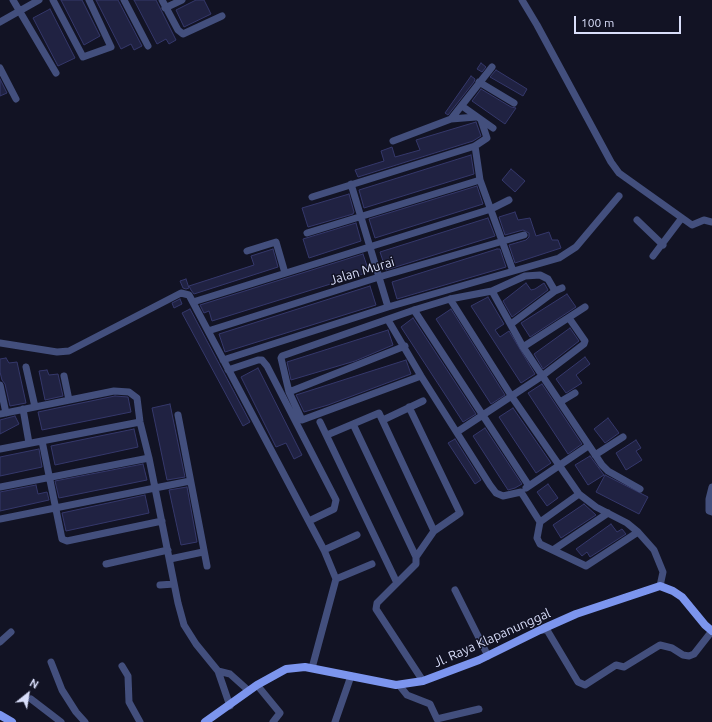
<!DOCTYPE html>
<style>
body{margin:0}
#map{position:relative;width:712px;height:722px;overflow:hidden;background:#121324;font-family:Ubuntu,sans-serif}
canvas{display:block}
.north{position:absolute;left:8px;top:674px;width:40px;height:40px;-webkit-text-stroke:3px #121324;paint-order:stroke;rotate:30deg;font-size:11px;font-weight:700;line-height:16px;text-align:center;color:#d9defa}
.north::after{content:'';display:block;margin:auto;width:14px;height:18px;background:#d9defa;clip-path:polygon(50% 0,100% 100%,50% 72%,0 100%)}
.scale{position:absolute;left:574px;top:16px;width:107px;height:18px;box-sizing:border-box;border:2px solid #d9defa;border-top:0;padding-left:5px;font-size:12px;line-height:14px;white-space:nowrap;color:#d9defa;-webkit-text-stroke:3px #121324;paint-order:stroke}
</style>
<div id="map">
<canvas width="712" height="722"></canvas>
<div class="north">N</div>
<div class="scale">100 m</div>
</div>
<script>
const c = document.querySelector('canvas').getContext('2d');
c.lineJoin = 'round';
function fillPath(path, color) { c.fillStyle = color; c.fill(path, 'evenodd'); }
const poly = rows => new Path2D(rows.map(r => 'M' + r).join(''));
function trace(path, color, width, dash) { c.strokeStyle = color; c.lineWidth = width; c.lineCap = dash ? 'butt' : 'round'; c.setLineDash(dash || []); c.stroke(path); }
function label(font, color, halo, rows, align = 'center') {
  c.font = font + ' Ubuntu,sans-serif'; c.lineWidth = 3; c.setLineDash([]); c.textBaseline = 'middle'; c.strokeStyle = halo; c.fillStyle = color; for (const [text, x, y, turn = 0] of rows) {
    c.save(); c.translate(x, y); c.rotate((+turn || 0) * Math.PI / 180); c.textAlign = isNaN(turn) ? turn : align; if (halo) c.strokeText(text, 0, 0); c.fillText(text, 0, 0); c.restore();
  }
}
const building = poly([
 [61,0,82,0,100,36,84,45,61,0],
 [96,0,118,0,142,46,134,50,131,44,121,49,96,0],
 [134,0,156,0,176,40,169,44,166,39,157,44,134,0],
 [196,0,204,0,211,14,184,27,176,10,196,0],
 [50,9,75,58,58,66,33,18,50,9],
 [481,63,486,67,482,72,477,69,481,63],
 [496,70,527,89,523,96,490,77,496,70],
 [471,76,475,79,474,82,448,115,445,113,471,76],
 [0,79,7,93,0,96,0,79],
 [481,89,511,107,516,108,505,124,472,101,481,89],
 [476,122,481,136,473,141,358,177,355,170,384,161,381,151,392,147,395,157,420,150,416,140,476,122],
 [471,155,474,174,364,208,359,190,471,155],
 [511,169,525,181,515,192,502,180,511,169],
 [477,186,483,204,375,238,369,219,477,186],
 [349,194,354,212,353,214,308,227,302,208,349,194],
 [515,212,518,220,530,218,536,236,549,232,552,240,558,240,561,248,515,263,509,245,526,240,529,237,529,233,523,230,505,235,499,217,515,212],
 [488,218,495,236,386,270,380,252,488,218],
 [356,223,361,241,309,258,303,239,356,223],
 [273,249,278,267,194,294,191,290,189,286,254,265,251,256,273,249],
 [497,249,500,249,506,267,397,299,392,282,497,249],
 [363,254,369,272,212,321,209,311,204,313,200,305,363,254],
 [186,279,189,288,186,289,183,288,180,281,186,279],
 [526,283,531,290,535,289,544,283,548,290,512,317,503,301,526,283],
 [370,286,376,305,225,352,219,334,370,286],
 [567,294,576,307,530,337,521,323,567,294],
 [488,297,504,324,495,330,500,337,509,331,535,374,521,383,471,306,488,297],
 [180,299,182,304,174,308,172,303,180,299],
 [190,309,250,422,243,426,182,313,190,309],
 [451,309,505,395,491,404,436,319,451,309],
 [413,318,476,414,463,422,401,327,413,318],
 [570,328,579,341,543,369,534,354,570,328],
 [388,330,393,345,355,361,291,380,287,362,388,330],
 [585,357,590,364,576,375,582,383,566,393,556,379,585,357],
 [6,358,9,363,17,362,26,403,10,406,5,384,2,380,0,372,0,359,6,358],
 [406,360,411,374,328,405,304,412,297,397,296,395,406,360],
 [258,368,302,455,294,459,286,443,276,447,241,377,258,368],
 [47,370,49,375,58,374,63,396,45,400,39,371,47,370],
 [542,384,582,444,568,454,528,393,542,384],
 [115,396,128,397,131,412,42,430,38,412,115,396],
 [170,404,185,477,167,480,152,408,170,404],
 [513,408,551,463,536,473,499,417,513,408],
 [15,416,19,424,0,434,0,420,15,416],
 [608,418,619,433,605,443,594,429,608,418],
 [485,428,522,484,515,488,508,490,473,436,485,428],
 [134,429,138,447,55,465,51,446,134,429],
 [455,439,481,480,475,484,448,443,455,439],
 [636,440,641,448,636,451,642,460,626,470,616,453,636,440],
 [39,449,42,467,0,476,0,457,39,449],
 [590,456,604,475,588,485,575,465,590,456],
 [143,464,147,480,59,498,55,481,143,464],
 [605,475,648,497,639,514,596,492,605,475],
 [548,484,558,498,547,506,537,492,548,484],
 [36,485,38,494,47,492,49,500,0,511,0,492,36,485],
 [187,487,197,542,181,545,169,490,187,487],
 [145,495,149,513,66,531,62,513,145,495],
 [584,504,596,515,561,538,553,525,584,504],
 [611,524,617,532,622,529,626,534,590,557,587,552,582,556,576,549,611,524]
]);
fillPath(building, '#202242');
trace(building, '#35386b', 1);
trace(poly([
 [13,0,56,73],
 [53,0,83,57,111,47,89,0],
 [124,0,148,46],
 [162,0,178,30,183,34,222,16],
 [522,0,537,25,611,162,619,173,692,225,704,220,712,222],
 [165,8,182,0],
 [0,22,39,0],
 [0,68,16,99],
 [479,82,514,103],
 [462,106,493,128],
 [451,119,476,117],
 [393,141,451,119,492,67],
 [475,146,480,180,513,271],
 [351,184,388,307],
 [312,197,475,146,487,138,481,120],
 [637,220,663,245],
 [307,233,480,180],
 [247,251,276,242,285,273],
 [653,256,681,219],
 [492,291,525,276,540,275,548,279,555,291],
 [450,299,512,397,579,494,596,507,627,523,638,532,654,550,663,572,660,586],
 [193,302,491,209,509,200],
 [414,310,529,486],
 [388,320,421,376,490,485,496,493,503,496,521,492,540,522,537,538,540,544,586,566,638,532],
 [511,324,555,291,562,288],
 [208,331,379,277,524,235],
 [0,343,57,352,69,351,181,293,189,295,324,550,336,579,312,668],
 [523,347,585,307],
 [223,360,388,307,559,258,576,247,619,196],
 [26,367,35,407],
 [228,370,258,360,262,360,267,366,336,500,334,509,309,521],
 [64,376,69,400],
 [421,376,302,420,289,392,281,358,282,356,414,310,450,299,492,291,523,347,602,465,608,471,640,489],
 [0,385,6,413],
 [289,392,405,346],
 [560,402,575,393],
 [23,409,29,443],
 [0,414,114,391,129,392,137,398,140,422,149,458,178,603,184,625,196,644,218,671,230,706],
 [178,415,207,566],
 [383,420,423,401],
 [320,422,397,583,377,603,376,609,423,681],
 [353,424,416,557],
 [457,432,542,376,584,344,585,341,569,318],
 [327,435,379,413,434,531],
 [42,441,62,539,67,541,162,521],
 [0,449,140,422],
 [595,455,623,437],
 [0,487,149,458],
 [712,487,709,499,709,511,712,512],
 [526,488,588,446],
 [0,519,190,481],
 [540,522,579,494],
 [324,550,357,535],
 [553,550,608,513],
 [170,559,203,552],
 [106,564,168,550],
 [336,579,372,564],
 [397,583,416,564,416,557,434,531,460,513,409,407],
 [160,585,174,584],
 [455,590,488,656],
 [540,630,547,630,578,682,585,685,616,665,624,667,660,645,672,648,683,655,689,656,694,654,712,631],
 [0,642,11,632],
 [51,662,62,690,76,712,85,722],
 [122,666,128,676,129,702,140,722],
 [218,671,230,674,249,691],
 [257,685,280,713,273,722],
 [399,685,407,695,430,704,437,719,479,709],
 [31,699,61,722],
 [335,722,351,676]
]), '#434f7d', 7);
trace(poly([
 [0,715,12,722],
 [205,722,257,685,286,669,305,667,396,685,423,681,479,660,540,630,576,614,660,586,673,591,682,597,705,625,712,631]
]), '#7c95ee', 8);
label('13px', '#d9defa', '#121324', [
 ["Jalan Murai",362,271,-17],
 ["Jl. Raya Klapanunggal",492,638,-24]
]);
</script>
